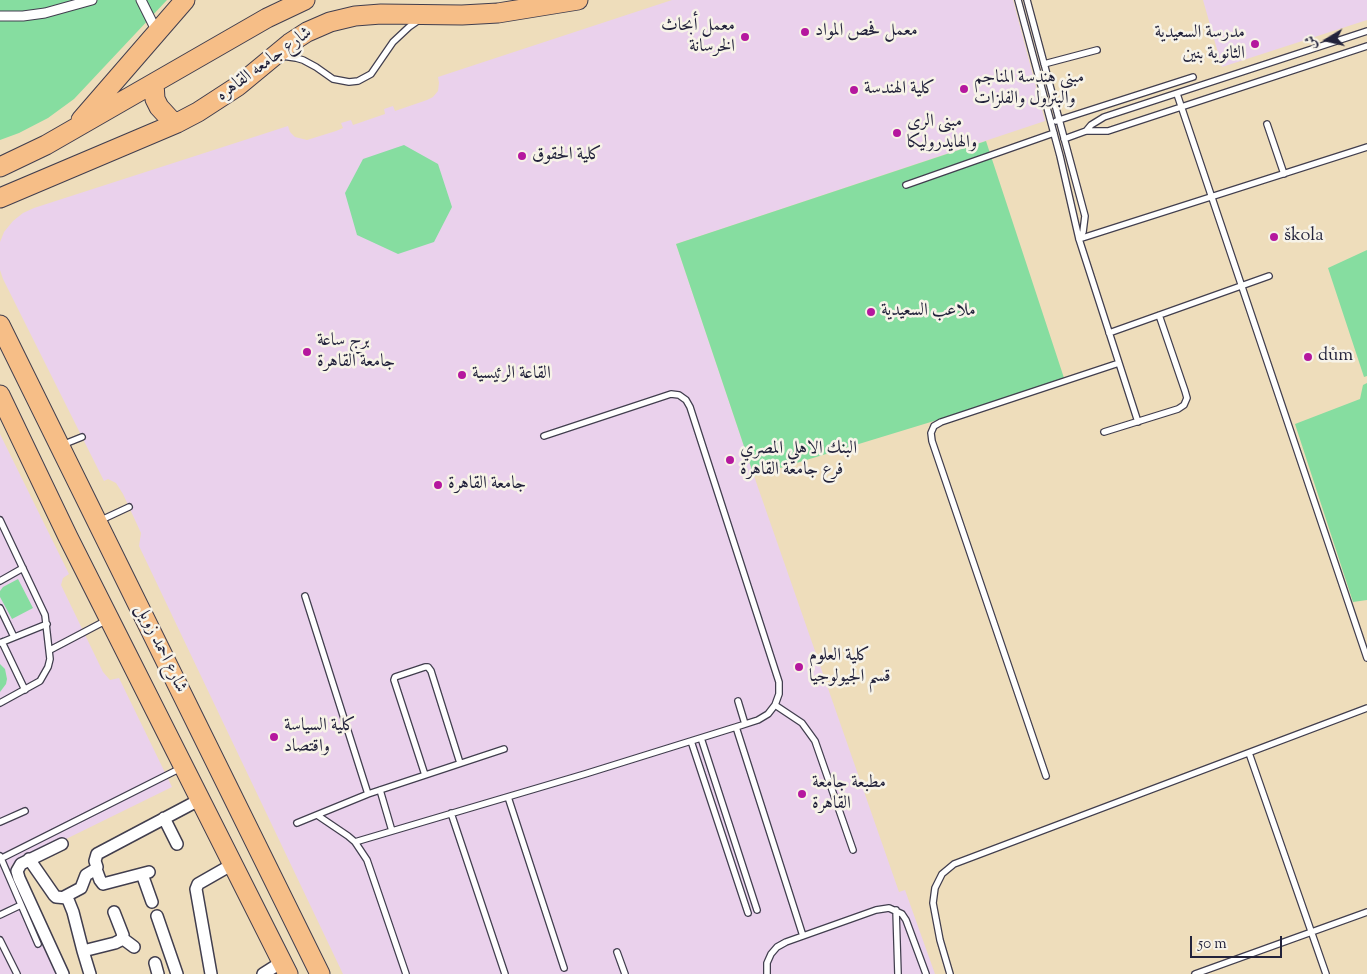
<!DOCTYPE html>
<meta charset="utf-8">
<style>
body{margin:0}
#map{position:relative;width:1367px;height:974px;overflow:hidden;background:#edb;font-family:"Sorts Mill Goudy",Amiri,serif}
canvas{display:block}
.north{position:absolute;left:1302px;top:15px;width:50px;height:50px;-webkit-text-stroke:4px #f7f3e8;paint-order:stroke;rotate:261deg;font-size:14px;font-weight:700;line-height:20px;text-align:center;color:#22223b}
.north::after{content:'';display:block;margin:auto;width:18px;height:22px;background:#22223b;clip-path:polygon(50% 0,100% 100%,50% 72%,0 100%)}
.scale{position:absolute;left:1190px;top:936px;width:92px;height:22px;box-sizing:border-box;border:2px solid #22223b;border-top:0;padding-left:6px;font-size:15px;line-height:18px;white-space:nowrap;color:#22223b;-webkit-text-stroke:4px #f7f3e8;paint-order:stroke}
</style>
<div id="map">
<canvas width="1367" height="974"></canvas>
<div class="north">ش</div>
<div class="scale">50 m</div>
</div>
<script>
const c = document.querySelector('canvas').getContext('2d');
c.lineJoin = 'round';
function fillPath(path, color) { c.fillStyle = color; c.fill(path, 'evenodd'); }
const poly = rows => new Path2D(rows.map(r => 'M' + r).join(''));
function trace(path, color, width, dash) { c.strokeStyle = color; c.lineWidth = width; c.lineCap = dash ? 'butt' : 'round'; c.setLineDash(dash || []); c.stroke(path); }
function label(font, color, halo, rows, align = 'center') {
  c.font = font + ' "Sorts Mill Goudy",Amiri,serif'; c.lineWidth = 5; c.setLineDash([]); c.textBaseline = 'middle'; c.strokeStyle = halo; c.fillStyle = color; for (const [text, x, y, turn = 0] of rows) {
    c.save(); c.translate(x, y); c.rotate((+turn || 0) * Math.PI / 180); c.textAlign = isNaN(turn) ? turn : align; if (halo) c.strokeText(text, 0, 0); c.fillText(text, 0, 0); c.restore();
  }
}
fillPath(poly([
 [672,0,1013,0,1045,121,676,244,754,476,899,892,905,890,935,974,343,974,139,546,141,533,123,494,116,483,108,479,104,481,3,279,0,270,0,242,4,232,13,221,23,213,34,208,288,126,290,132,295,137,307,140,336,131,343,128,341,123,351,120,353,125,385,114,384,109,393,106,395,111,427,100,433,97,438,91,439,83,438,77],
 [1203,0,1367,0,1367,20,1222,67],
 [0,434,69,574,63,578,61,585,103,672,110,680,119,678,172,787,11,866,59,974,0,974]
]), '#ead1ec');
fillPath(poly([
 [0,0,167,0,74,99,48,118,19,133,0,140],
 [986,141,1065,381,754,476,676,244],
 [404,145,438,164,452,207,434,242,398,254,357,235,345,193,363,159],
 [1367,250,1367,376,1364,377,1328,268],
 [1367,383,1367,600,1353,602,1295,424,1360,399,1363,385],
 [18,579,33,608,12,619,0,597,0,591,3,587],
 [0,664,5,669,7,679,6,684,0,692]
]), '#86dda0');
const service = poly([
 [1018,0,1060,156,1079,239,1138,422],
 [1027,0,1085,216,1083,232,1079,239],
 [282,56,296,58,303,60,316,67,333,79,349,82,358,81,371,74,393,42,409,27,419,20],
 [1044,64,1097,50],
 [1177,94,1367,658],
 [1056,121,1193,77],
 [1267,124,1284,174],
 [1086,131,1091,125,1104,117,1367,31],
 [1064,139,1086,131,1108,131,1367,46],
 [906,185,1054,133],
 [1079,239,1367,147],
 [1109,333,1269,276],
 [1104,432,1178,409,1184,405,1187,398,1185,391,1159,315],
 [62,445,82,437],
 [0,520,45,615,50,659,48,667,40,681,0,703],
 [99,521,129,507],
 [0,581,23,568],
 [305,596,368,794],
 [0,608,14,637],
 [2,642,25,690],
 [0,643,47,624],
 [50,650,107,620],
 [738,701,745,724],
 [775,705,802,723,815,741,853,850],
 [736,727,803,936],
 [701,738,757,910],
 [691,741,748,913],
 [1249,753,1326,974],
 [425,775,394,680,395,677,425,667,428,667,431,671,460,763],
 [1046,776,932,441,931,433,934,426,941,422,1119,363],
 [380,790,392,831],
 [508,797,564,968],
 [451,813,505,974],
 [317,815,348,836,355,842,367,860,406,974],
 [0,822,25,811],
 [297,823,368,794,504,749],
 [355,842,585,774,736,727,758,720,768,714,775,705,779,694,779,682,690,407,686,400,679,395,671,394,544,436],
 [0,856,38,944],
 [0,859,181,768],
 [896,910,898,974],
 [0,915,21,905],
 [0,940,17,974],
 [617,952,625,974],
 [767,974,767,963,771,954,777,947,786,942,876,910,889,908,902,914,906,920,926,974],
 [950,974,940,940,933,903,935,888,942,874,954,864,1367,708],
 [1195,974,1367,912]
]);
const pedestrian = poly([
 [141,0,157,32],
 [0,16,23,16,45,13,92,0]
]);
const minor = poly([
 [164,818,177,844],
 [62,844,21,864,17,871,19,878,63,974],
 [29,859,54,895,56,897,67,898,69,902,73,912,83,951,90,974],
 [96,869,100,880,103,884,149,872],
 [142,874,152,902],
 [64,897,81,888,86,875,96,869,97,867,95,861,97,854,201,799],
 [157,916,177,974],
 [122,938,134,947],
 [83,951,115,943,121,940,123,935,114,912],
 [155,963,158,974],
 [211,974,196,889,198,884,233,864],
 [263,974,282,962]
]);
const primary = poly([
 [154,83,155,99,159,107,170,119,177,123],
 [81,120,185,0],
 [0,167,46,145,267,18,305,0],
 [0,198,177,123,198,112,238,86,290,43,307,32,330,22,355,16,381,14,462,15,498,13,578,0],
 [0,325,320,974],
 [0,395,68,537,288,974]
]);
trace(service, '#413e4e', 8);
trace(pedestrian, '#413e4e', 11);
trace(minor, '#413e4e', 14);
trace(primary, '#413e4e', 21);
trace(service, '#fff', 5.5);
trace(pedestrian, '#fff', 9);
trace(minor, '#fff', 11);
trace(primary, '#f6be87', 19);
for (const [x, y, r, color] of [
 [805,32,5,"#b5179e"],
 [745,37,5,"#b5179e"],
 [1255,44,5,"#b5179e"],
 [964,89,5,"#b5179e"],
 [854,90,5,"#b5179e"],
 [897,133,5,"#b5179e"],
 [522,156,5,"#b5179e"],
 [1274,237,5,"#b5179e"],
 [871,312,5,"#b5179e"],
 [307,352,5,"#b5179e"],
 [1308,357,5,"#b5179e"],
 [462,375,5,"#b5179e"],
 [730,460,5,"#b5179e"],
 [438,485,5,"#b5179e"],
 [799,667,5,"#b5179e"],
 [274,737,5,"#b5179e"],
 [802,794,5,"#b5179e"]
]) { const dot = new Path2D(); dot.arc(x, y, r, 0, 2 * Math.PI); c.fillStyle = color; c.fill(dot); trace(dot, '#f7f3e8', 2); }
label('18px', '#22223b', '#f7f3e8', [
 ["معمل أبحاث",735,27,"right"],
 ["الخرسانة",735,48,"right"],
 ["معمل فحص المواد",815,32],
 ["مدرسة السعيدية",1245,34,"right"],
 ["الثانوية بنين",1245,55,"right"],
 ["مبنى هندسة المناجم",974,79],
 ["والبترول والفلزات",974,100],
 ["كلية الهندسة",864,90],
 ["مبنى الرى",907,123],
 ["والهايدروليكا",907,144],
 ["كلية الحقوق",532,156],
 ["škola",1284,237],
 ["ملاعب السعيدية",881,312],
 ["برج ساعة",317,342],
 ["جامعة القاهرة",317,363],
 ["dům",1318,357],
 ["القاعة الرئيسية",472,375],
 ["البنك الاهلي المصري",740,450],
 ["فرع جامعة القاهرة",740,471],
 ["جامعة القاهرة",448,485],
 ["كلية العلوم",809,657],
 ["قسم الجيولوجيا",809,678],
 ["كلية السياسة",284,727],
 ["واقتصاد",284,748],
 ["مطبعة جامعة",812,784],
 ["القاهرة",812,805]
], 'left');
label('18px', '#22223b', '#f7f3e8', [
 ["شارع جامعه القاهره",265,65,-36],
 ["شارع احمد زويل",160,649,64]
]);
</script>
